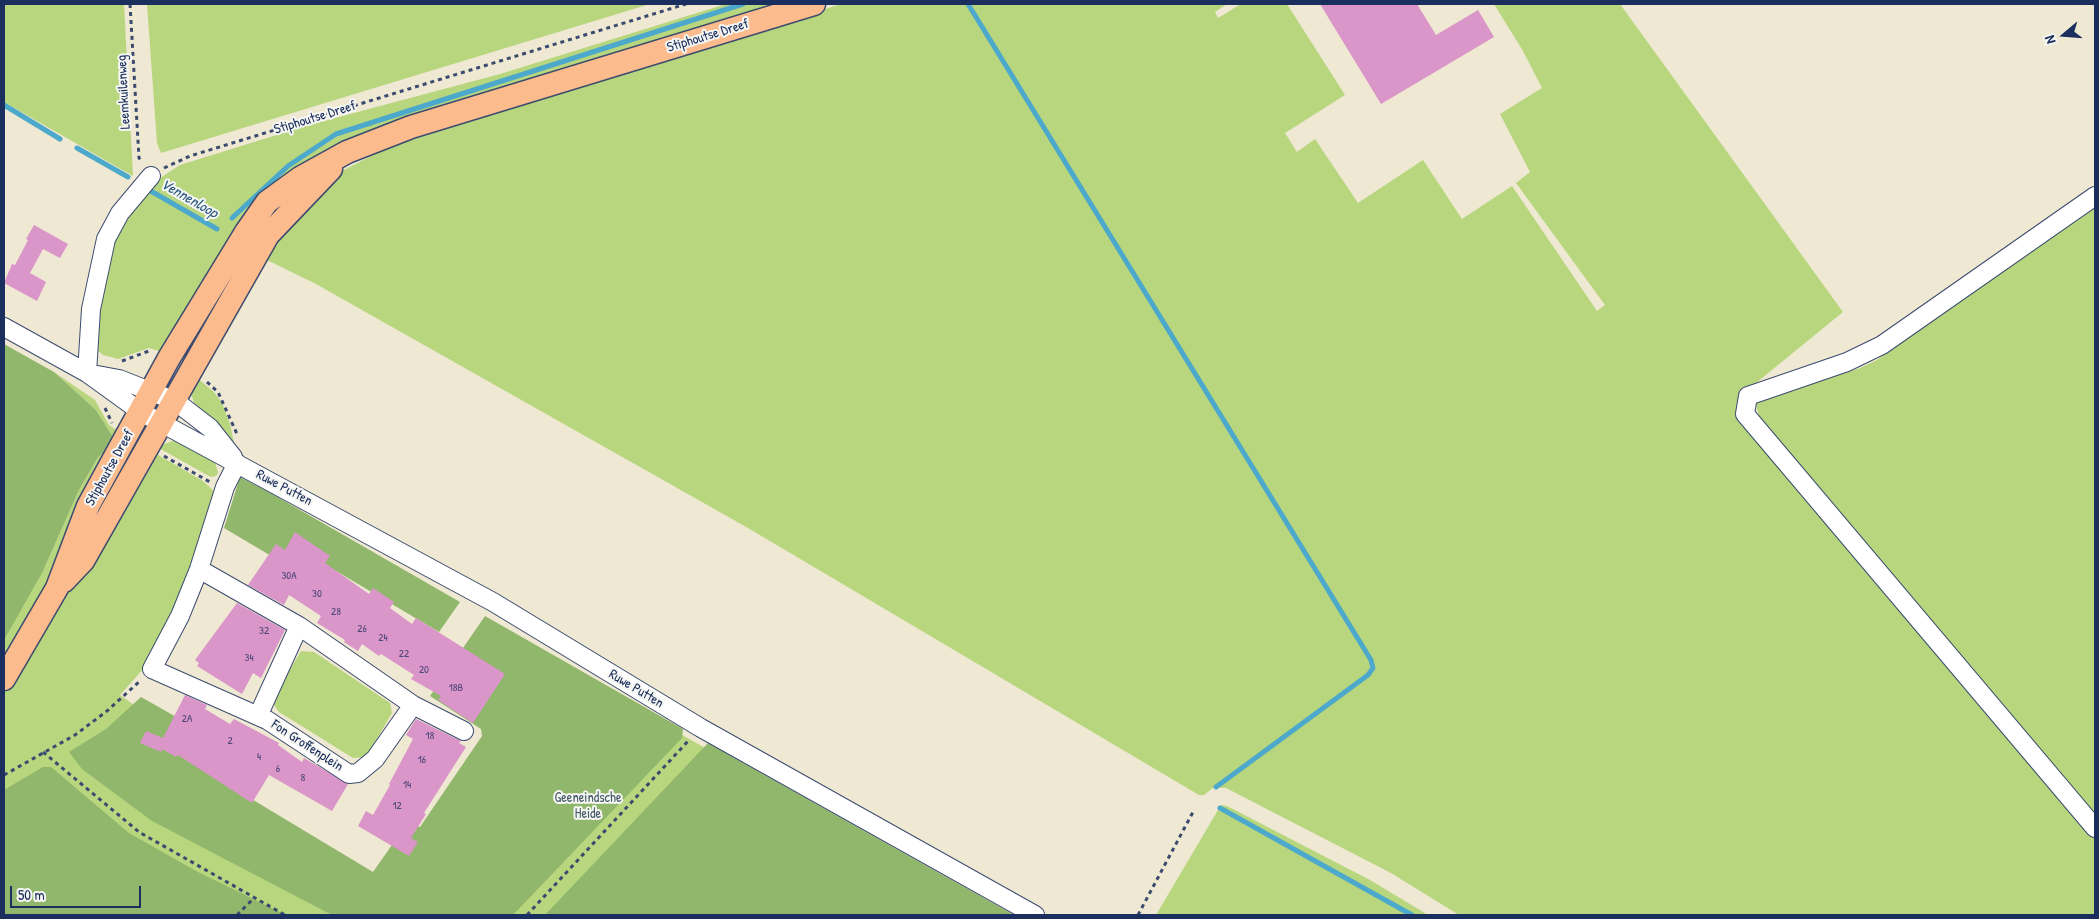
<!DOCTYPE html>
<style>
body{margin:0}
#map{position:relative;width:2099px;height:919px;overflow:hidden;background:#efe8d2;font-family:"Patrick Hand",sans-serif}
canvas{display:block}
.frame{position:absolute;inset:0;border:5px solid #1b2f5e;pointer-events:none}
.north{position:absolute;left:2039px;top:10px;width:50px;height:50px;-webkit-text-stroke:4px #f6f6f2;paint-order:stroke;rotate:252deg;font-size:14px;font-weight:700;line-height:20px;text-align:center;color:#1b2f5e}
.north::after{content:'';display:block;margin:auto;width:18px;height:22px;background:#1b2f5e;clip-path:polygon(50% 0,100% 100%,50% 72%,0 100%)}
.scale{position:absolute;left:10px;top:886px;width:131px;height:22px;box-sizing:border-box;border:2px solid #1b2f5e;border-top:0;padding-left:6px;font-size:15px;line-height:18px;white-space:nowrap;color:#1b2f5e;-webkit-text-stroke:4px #f6f6f2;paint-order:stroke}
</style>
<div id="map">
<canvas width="2099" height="919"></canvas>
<div class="frame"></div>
<div class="north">N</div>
<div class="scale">50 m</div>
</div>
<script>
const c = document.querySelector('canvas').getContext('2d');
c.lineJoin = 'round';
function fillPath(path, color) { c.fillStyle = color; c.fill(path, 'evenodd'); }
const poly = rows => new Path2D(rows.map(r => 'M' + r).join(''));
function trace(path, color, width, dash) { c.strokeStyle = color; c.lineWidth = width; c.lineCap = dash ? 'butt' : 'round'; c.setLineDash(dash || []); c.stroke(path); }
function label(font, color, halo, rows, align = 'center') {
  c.font = font + ' "Patrick Hand",sans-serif'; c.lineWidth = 4; c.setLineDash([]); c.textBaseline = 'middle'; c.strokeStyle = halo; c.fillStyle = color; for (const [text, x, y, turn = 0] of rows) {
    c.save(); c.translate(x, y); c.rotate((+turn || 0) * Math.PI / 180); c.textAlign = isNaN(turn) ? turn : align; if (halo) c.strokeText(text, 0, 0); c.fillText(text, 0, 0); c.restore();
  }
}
fillPath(poly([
 [4,4,124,4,133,176,4,102],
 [147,4,650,4,161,153,157,143],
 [726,4,783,4,296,173,169,354,149,348,118,359,103,355,97,350,95,331,117,226,151,184,180,165,309,125,500,74],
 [841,4,1227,4,1215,12,1218,18,1241,4,1287,4,1345,95,1285,133,1297,152,1315,139,1358,203,1423,160,1462,219,1512,186,1597,311,1605,305,1516,183,1530,172,1500,114,1542,88,1523,51,1494,4,1620,4,1843,312,1740,396,1967,688,2095,839,2095,915,1459,915,1391,873,1226,788,1214,787,1204,795,1199,795,748,528,316,284,265,259,297,213,340,172,391,146],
 [2095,206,2095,814,1759,417,1756,404,1759,399,1858,369,1877,360],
 [4,355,43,571,79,490,97,459,115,440,96,410,54,372,95,400,109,425,122,434,66,553,153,452,203,481,217,494,205,537,153,658,120,695,141,710,120,740,387,902,556,664,1002,915,4,915],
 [196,377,214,392,222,403,230,424,234,443,231,444,196,408,191,394],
 [175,440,214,460,218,472,217,475,213,477,209,476,157,447],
 [301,651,314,652,390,703,392,713,366,757,353,758,279,712,271,701],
 [1221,805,1227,806,1370,880,1428,915,1156,915]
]), '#b7d67d');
fillPath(poly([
 [4,344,54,372,96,410,115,440,97,459,79,490,43,571,4,640],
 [240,477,267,491,460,602,439,632,304,552,278,560,224,528],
 [485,616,683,729,682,738,513,915,332,915,152,821,82,769,69,752,106,729,141,697,194,727,185,759,373,872,408,822,420,827,482,736,481,729,430,696],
 [708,743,752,768,1014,915,545,915],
 [43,767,51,767,129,833,196,871,286,915,4,915,4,790]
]), '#91b76c');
trace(poly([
 [968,4,1371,660,1373,668,1368,675,1216,787],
 [4,105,60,139],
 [77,148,128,177],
 [149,190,217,229],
 [232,218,288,166,336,134,743,4],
 [1220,808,1412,915]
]), '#4da9cb', 5);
fillPath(poly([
 [1320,4,1417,4,1436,35,1478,10,1494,37,1381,104],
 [34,225,68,244,60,258,43,249,30,273,46,282,37,301,4,283,12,264,15,265,28,240,26,239],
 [295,532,330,556,325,563,369,594,373,588,394,602,390,608,412,624,416,618,505,674,473,723,438,700,441,696,411,679,414,675,381,654,379,656,362,644,358,651,344,642,345,640,317,623,321,616,289,595,284,605,248,585,276,544,285,550],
 [237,603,285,630,261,678,253,673,242,694,197,666,199,663,195,660],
 [185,695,207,705,205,709,230,724,234,719,279,743,278,745,302,762,304,758,348,784,332,811,269,775,252,803,178,755,176,757,162,749,161,752,140,743,146,731,163,738],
 [416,719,461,741,459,743,466,747,424,813,426,814,411,838,418,842,409,856,358,826,366,811,373,815,390,785,389,784,413,739,406,735]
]), '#da95c9');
const minor = poly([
 [2095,196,1882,345,1847,362,1748,396,1745,414,2095,828],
 [4,327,87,373,141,412,493,602,701,728,1035,915],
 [87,373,91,309,106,239,120,213,151,176],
 [92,374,119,379,175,401,210,428,233,457],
 [237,463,225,487,199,569,180,616,152,669,267,720,349,774,358,773,375,759,413,705],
 [199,569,299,626,413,705,464,731],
 [258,716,299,626]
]);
const major = poly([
 [64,581,83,561,268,235,331,169],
 [4,679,57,588,88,506,169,358,246,232,267,202,300,178,347,152,411,127,814,4]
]);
trace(minor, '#3b4b6f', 20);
trace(major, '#3b4b6f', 25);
trace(poly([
 [130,4,139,158,142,162],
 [164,168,190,156,686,4],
 [122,361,149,351],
 [207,382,218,392,237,434],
 [105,408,112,423],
 [164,456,210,482],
 [43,752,139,832,285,915],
 [4,775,75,735,107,711,141,680],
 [237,915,253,899],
 [527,915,690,739],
 [1138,915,1193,812]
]), '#3b4b6f', 3, [4, 4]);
trace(minor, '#fff', 18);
trace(major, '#fbbb8d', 22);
label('11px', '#4b4879', null, [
 ["30A",289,576],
 ["30",317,594],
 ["28",336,612],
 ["26",362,629],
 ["32",264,631],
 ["24",383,638],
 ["22",404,654],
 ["34",249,658],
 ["20",424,670],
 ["18B",456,688],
 ["2A",187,719],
 ["18",430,736],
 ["2",230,741],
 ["4",259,757],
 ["16",422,760],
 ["6",278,769],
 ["8",303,778],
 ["14",407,785],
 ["12",397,806]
]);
label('14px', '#1b2f5e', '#f6f6f2', [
 ["Stiphoutse Dreef",708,36,-17],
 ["Leemkuilenweg",124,92,-93],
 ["Stiphoutse Dreef",315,118,-17],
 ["Stiphoutse Dreef",110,468,-61],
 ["Ruwe Putten",284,488,28],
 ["Ruwe Putten",636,689,31],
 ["Fon Groffenplein",307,746,33]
]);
label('14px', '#425966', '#f6f6f2', [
 ["Geeneindsche",588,798],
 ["Heide",588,814]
]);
label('italic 15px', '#2c5a84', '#f6f6f2', [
 ["Vennenloop",189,199,30]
]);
</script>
